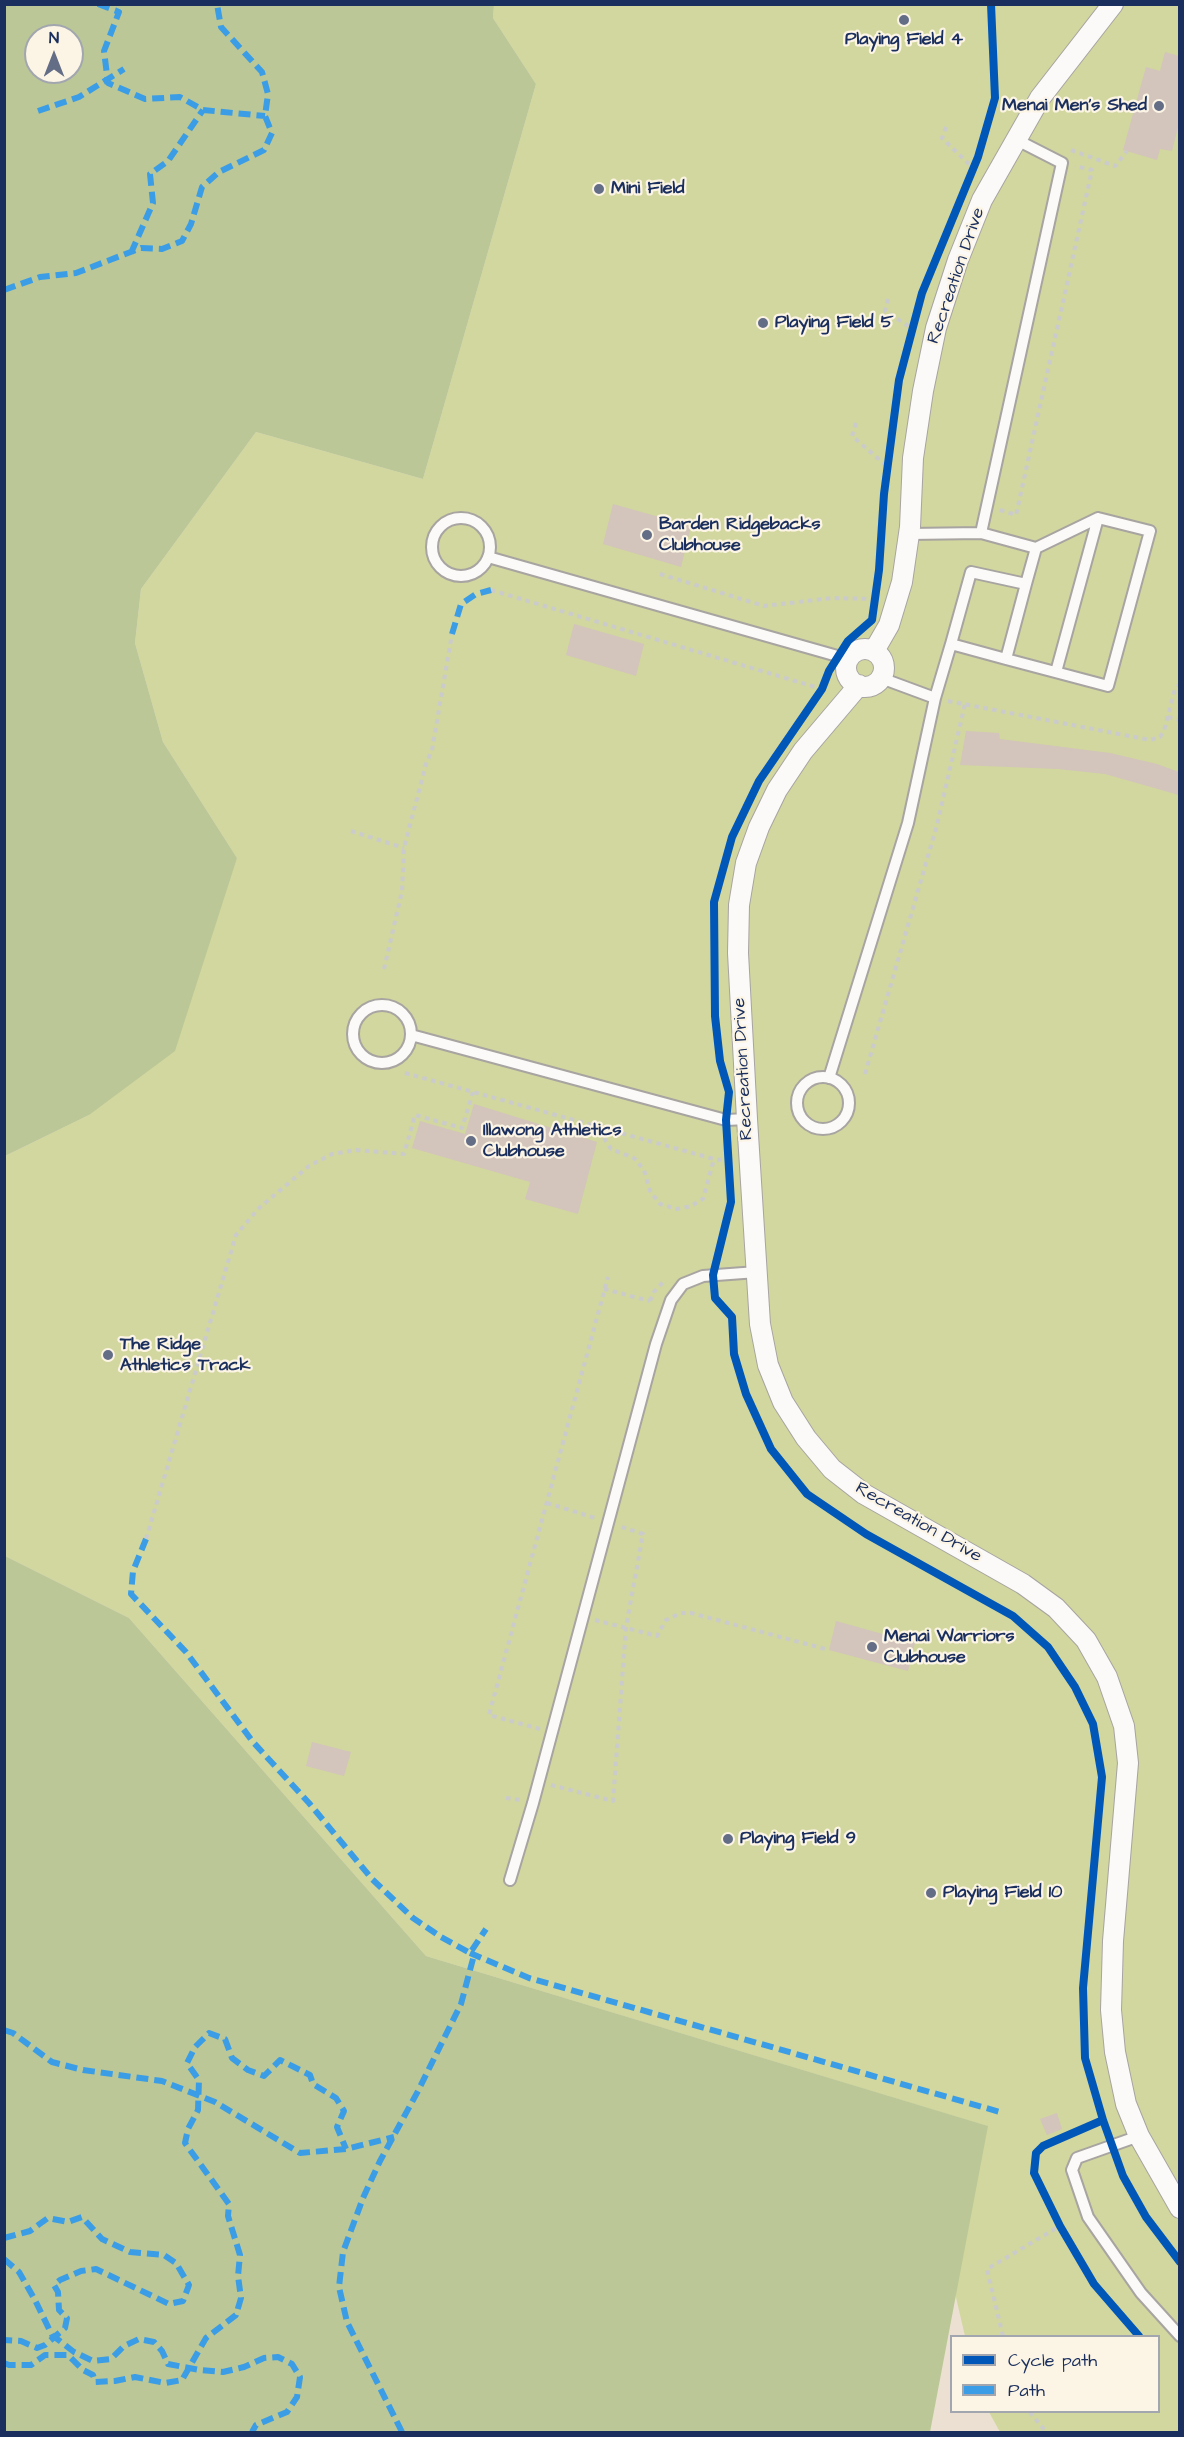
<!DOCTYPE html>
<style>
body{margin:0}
#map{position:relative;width:1184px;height:2437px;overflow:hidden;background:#ebe0d1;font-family:"Architects Daughter",sans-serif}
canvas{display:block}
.frame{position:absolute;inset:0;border:6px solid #1b2f5e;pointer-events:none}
.legend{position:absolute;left:950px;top:2335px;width:210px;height:78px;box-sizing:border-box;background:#fcf5e5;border:2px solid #a2a6af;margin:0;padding:8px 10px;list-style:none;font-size:18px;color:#1b2f5e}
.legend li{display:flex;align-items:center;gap:12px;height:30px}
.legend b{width:30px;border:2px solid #a2a6af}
.north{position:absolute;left:24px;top:24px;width:60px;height:60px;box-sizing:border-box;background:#fcf5e5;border:2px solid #a2a6af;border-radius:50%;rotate:0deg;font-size:16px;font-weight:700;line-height:24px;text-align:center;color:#1b2f5e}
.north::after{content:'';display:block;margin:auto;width:21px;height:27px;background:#646d86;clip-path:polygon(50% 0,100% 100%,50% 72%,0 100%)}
</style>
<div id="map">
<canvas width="1184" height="2437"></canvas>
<div class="frame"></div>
<ul class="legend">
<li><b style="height:8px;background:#0057b8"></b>Cycle path</li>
<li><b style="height:8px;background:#3b9de6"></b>Path</li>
</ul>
<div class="north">N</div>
</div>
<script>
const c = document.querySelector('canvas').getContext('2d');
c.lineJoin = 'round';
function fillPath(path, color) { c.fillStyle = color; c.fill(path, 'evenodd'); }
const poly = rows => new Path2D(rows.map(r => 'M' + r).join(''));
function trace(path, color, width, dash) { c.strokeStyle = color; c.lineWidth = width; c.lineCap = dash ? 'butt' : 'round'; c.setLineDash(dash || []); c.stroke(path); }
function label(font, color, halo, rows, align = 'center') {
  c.font = font + ' "Architects Daughter",sans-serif'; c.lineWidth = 4.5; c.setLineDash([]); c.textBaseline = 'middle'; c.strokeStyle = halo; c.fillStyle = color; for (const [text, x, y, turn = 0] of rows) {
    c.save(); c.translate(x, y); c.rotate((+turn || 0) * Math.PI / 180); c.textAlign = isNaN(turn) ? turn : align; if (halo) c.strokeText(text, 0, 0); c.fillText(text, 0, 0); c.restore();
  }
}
fillPath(poly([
 [494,5,1179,5,1179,2432,1000,2432,989,2412,1158,2412,1158,2336,965,2336,955,2293,987,2126,426,1956,129,1618,5,1556,5,1156,89,1115,237,858,163,742,135,643,141,589,256,432,423,479,536,84,493,18]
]), '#d1d79e');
fillPath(poly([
 [5,4,494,5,493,18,536,84,423,479,256,432,141,589,135,643,163,742,237,858,175,1051,89,1115,5,1156],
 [36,36,72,36,72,72,36,72],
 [5,1556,129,1618,426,1956,988,2126,930,2432,5,2432]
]), '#bbc796');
fillPath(poly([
 [1165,52,1179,56,1179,123,1172,151,1160,149,1157,160,1123,150,1146,67,1160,71],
 [613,504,691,526,681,567,603,544],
 [574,624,644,644,636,676,566,655],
 [966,731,999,733,1000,739,1110,753,1157,764,1179,772,1179,795,1105,774,1058,769,960,765],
 [474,1104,597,1142,578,1214,525,1199,530,1182,412,1148,420,1121,465,1134],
 [836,1621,915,1643,908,1671,829,1650],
 [312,1742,351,1752,344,1776,306,1766],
 [1057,2113,1062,2129,1047,2135,1040,2119]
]), '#d3c4bc');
const service = poly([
 '432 547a29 29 0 1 1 58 0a29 29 0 1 1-58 0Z',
 [909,534,981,533,1062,163,1015,139],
 [488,557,848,659],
 [951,644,971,572,1026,584],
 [1006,659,1108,686,1150,531,1098,518,1036,548],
 [1056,672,1098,518],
 [881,678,935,698],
 '353 1034a29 29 0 1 1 58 0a29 29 0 1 1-58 0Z',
 [411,1035,726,1120,747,1119],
 '797 1103a26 26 0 1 1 52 0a26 26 0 1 1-52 0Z',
 [829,1078,908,823,935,698,951,644,1006,659,1026,584,1036,548,981,533],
 [510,1880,533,1803,656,1344,671,1300,683,1284,703,1276,757,1272],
 [1139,2136,1077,2158,1072,2170,1088,2217,1141,2293,1180,2336]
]);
const minor = poly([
 '846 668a19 19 0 1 1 38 0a19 19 0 1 1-38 0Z',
 [874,651,889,625,902,582,910,527,913,458,923,391,936,328,958,260,982,200,1040,98,1113,4],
 [859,685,803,751,777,790,759,827,746,863,739,905,738,953,747,1119,760,1324,768,1365,783,1402,806,1438,832,1469,864,1494,1023,1584,1056,1608,1086,1640,1107,1677,1124,1726,1128,1763,1113,1941,1111,2010,1115,2052,1126,2104,1139,2136,1180,2208]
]);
trace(service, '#a7a4a1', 14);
trace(minor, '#a7a4a1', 22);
trace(poly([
 [946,127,942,138,973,168],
 [1071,150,1115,166,1127,151],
 [888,299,885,311,913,329],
 [856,423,852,436,888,467],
 [1000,510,1016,515,1092,170,1075,166],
 [660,574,764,606,832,598,875,599],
 [491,590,822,689],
 [948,701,1150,740,1160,737,1164,731,1175,689,1180,684],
 [1168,717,1180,720],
 [351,831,404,848],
 [384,969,402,891,404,848,426,764,432,750,452,634],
 [405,1073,714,1159,729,1161],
 [865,1074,937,825,965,704],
 [604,1129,604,1138,611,1149,634,1158,644,1170,650,1191,660,1204,677,1209,691,1206,703,1199,714,1159],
 [604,1289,650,1301],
 [650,1301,654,1292,664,1281],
 [547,1503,595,1518],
 [146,1539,236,1235,259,1208,309,1166,332,1154,356,1150,404,1154,415,1115,462,1128,473,1092],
 [595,1620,657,1636,666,1620,681,1613,691,1613,829,1650],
 [540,1729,489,1715,608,1277],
 [551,1785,613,1801,626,1627,643,1534,622,1527],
 [506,1798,521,1800],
 [1003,2336,987,2269,1060,2226],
 [1030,2412,1046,2432],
 [1179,2432,1180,2432]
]), '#cccbcb', 4, [4.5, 4.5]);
trace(service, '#fcfaf8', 10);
trace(minor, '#fcfaf8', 20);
trace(poly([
 [98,4,119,12,104,51,108,83,145,99,180,97,203,110,265,116],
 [38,111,79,97,124,69],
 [131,253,153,203,150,174,168,161,203,110],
 [4,290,40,277,76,273,141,248,162,249,182,241,191,224,202,187,219,172,264,150,272,133,265,116,268,94,262,72,221,27,217,4],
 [452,634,461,604,476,594,491,590],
 [146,1539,133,1571,131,1594,186,1652,253,1742,309,1803,372,1879,413,1918,441,1937,470,1953,486,1929],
 [470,1953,529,1978,1000,2112],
 [4,2030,13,2033,52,2062,83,2070,162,2081,215,2102,300,2153,346,2149,394,2137],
 [4,2238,30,2231,48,2218,68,2222,82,2217,102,2239,130,2252,164,2255,176,2263,189,2285,183,2301,169,2304,96,2269,81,2271,60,2280,54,2285,58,2292,59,2310,67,2318,65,2328,45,2345,37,2348,21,2341,4,2340],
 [4,2259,19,2272,35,2300,52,2335,74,2352,93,2361,111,2359,124,2346,139,2339,154,2342,162,2351,168,2364,200,2370,223,2372,244,2367,264,2358,278,2357,292,2364,300,2377,297,2397,287,2412,256,2425,252,2432],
 [4,2363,9,2365,31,2365,45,2355,68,2355,83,2370,93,2375,95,2382,115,2381,135,2377,165,2383,182,2380,206,2338,236,2315,241,2298,238,2276,240,2255,228,2216,229,2204,185,2143,188,2129,198,2110,199,2080,187,2063,195,2047,209,2033,225,2039,232,2058,248,2070,264,2076,280,2060,310,2075,313,2084,336,2098,344,2111,337,2127,346,2149],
 [402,2432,347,2322,339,2287,343,2252,363,2198,380,2161,418,2091,461,2004,474,1955]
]), '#3b9de6', 6, [12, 6]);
trace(poly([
 [991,4,995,98,978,157,922,293,899,380,884,494,879,570,872,620,848,641,829,671,822,689,759,781,732,837,714,902,715,1016,720,1061,729,1092,726,1120,731,1202,713,1275,715,1298,732,1317,734,1354,746,1394,771,1449,807,1494,866,1534,1013,1616,1048,1647,1075,1687,1093,1724,1102,1777,1083,1988,1085,2058,1103,2120,1123,2176,1146,2217,1180,2262],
 [1103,2120,1043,2146,1036,2153,1034,2173,1060,2226,1094,2284,1139,2336]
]), '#0057b8', 8);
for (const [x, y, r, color] of [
 [904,20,6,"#646d86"],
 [1159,106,6,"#646d86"],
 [599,189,6,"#646d86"],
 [763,323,6,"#646d86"],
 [647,535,6,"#646d86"],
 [471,1141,6,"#646d86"],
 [108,1355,6,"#646d86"],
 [872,1647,6,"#646d86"],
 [728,1839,6,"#646d86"],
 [931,1893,6,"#646d86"]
]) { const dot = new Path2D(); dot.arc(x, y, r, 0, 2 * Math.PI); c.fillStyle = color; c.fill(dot); trace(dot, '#fcf5e5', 2); }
label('bold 18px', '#1b2f5e', '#fcf5e5', [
 ["Playing Field 4",904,40,"center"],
 ["Menai Men's Shed",1147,106,"right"],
 ["Mini Field",611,189],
 ["Playing Field 5",775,323],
 ["Barden Ridgebacks",659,525],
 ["Clubhouse",659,546],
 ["Illawong Athletics",483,1131],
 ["Clubhouse",483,1152],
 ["The Ridge",120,1345],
 ["Athletics Track",120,1366],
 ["Menai Warriors",884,1637],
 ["Clubhouse",884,1658],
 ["Playing Field 9",740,1839],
 ["Playing Field 10",943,1893]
], 'left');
label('18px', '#1b2f5e', '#fcf5e5', [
 ["Recreation Drive",957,276,-71],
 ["Recreation Drive",744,1069,-93],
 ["Recreation Drive",918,1523,30]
]);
</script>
